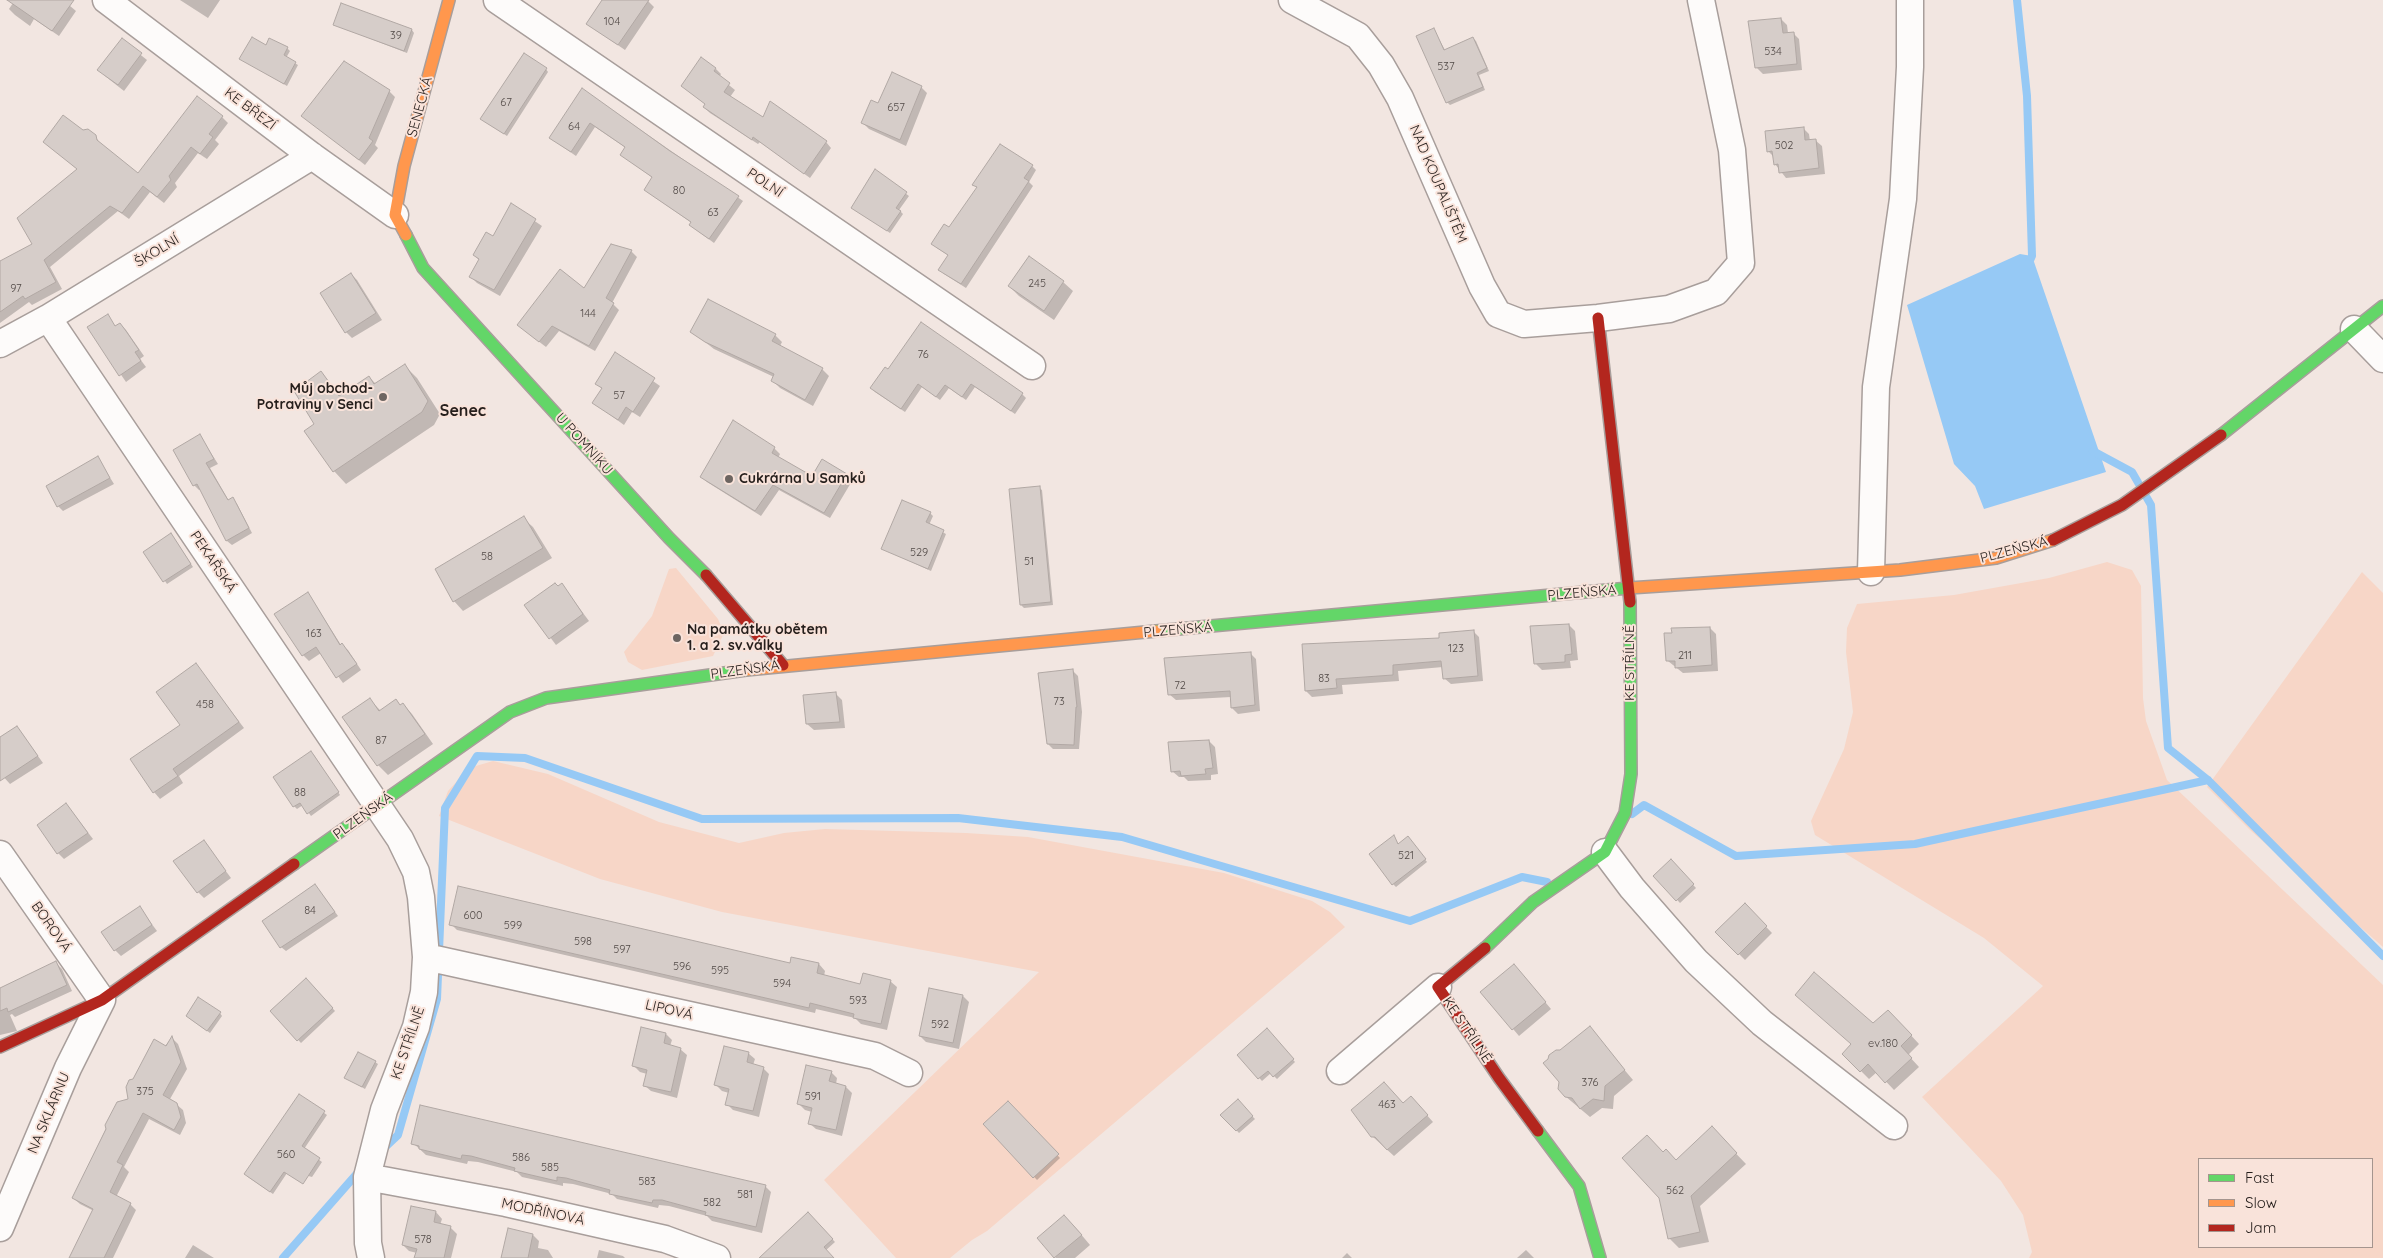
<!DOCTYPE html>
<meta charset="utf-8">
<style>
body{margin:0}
#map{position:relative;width:2383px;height:1258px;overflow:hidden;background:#f2e6e1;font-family:Quicksand,sans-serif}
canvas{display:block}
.legend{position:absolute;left:2198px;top:1158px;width:175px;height:90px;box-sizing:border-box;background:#f9e3da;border:1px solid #a5958e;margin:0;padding:6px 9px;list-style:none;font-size:15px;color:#261f1c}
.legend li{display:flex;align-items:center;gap:10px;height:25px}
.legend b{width:25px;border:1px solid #a5958e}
</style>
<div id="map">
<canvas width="2383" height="1258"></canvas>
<ul class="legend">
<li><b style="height:6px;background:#63d668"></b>Fast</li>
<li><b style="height:6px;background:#ff974d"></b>Slow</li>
<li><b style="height:6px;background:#b3261e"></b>Jam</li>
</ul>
</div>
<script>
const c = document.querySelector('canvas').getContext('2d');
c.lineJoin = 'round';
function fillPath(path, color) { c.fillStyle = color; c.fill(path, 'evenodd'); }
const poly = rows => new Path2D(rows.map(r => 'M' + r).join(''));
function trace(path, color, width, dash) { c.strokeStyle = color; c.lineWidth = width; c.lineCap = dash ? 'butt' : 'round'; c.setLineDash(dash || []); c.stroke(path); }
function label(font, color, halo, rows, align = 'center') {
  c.font = font + ' Quicksand,sans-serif'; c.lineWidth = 4; c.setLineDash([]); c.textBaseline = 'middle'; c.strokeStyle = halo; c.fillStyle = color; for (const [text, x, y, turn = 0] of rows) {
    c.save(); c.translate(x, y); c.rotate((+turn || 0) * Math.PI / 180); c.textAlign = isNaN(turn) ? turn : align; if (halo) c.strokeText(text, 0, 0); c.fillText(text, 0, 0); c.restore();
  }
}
fillPath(poly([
 [2107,562,2132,570,2141,586,2143,698,2146,721,2167,780,2383,985,2383,1258,2029,1258,2032,1252,2023,1215,2001,1181,1922,1097,2043,986,1984,938,1815,835,1811,821,1844,749,1853,712,1846,652,1847,628,1857,604,1954,595,2049,578],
 [2199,1159,2372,1159,2372,1247,2199,1247],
 [676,568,718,619,724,633,713,656,642,670,628,662,624,652,652,616,669,569],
 [2362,572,2383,593,2383,947,2250,830,2207,787],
 [493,761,548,774,659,822,739,843,784,833,825,829,966,833,1028,837,1224,873,1312,901,1330,912,1345,927,987,1231,972,1240,950,1258,896,1258,824,1180,1039,972,722,912,600,879,439,816,448,791,469,768]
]), '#f7d6c7');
fillPath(poly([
 [2020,254,2032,256,2106,472,1984,509,1975,486,1954,464,1907,305]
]), '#96c9f5');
fillPath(poly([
 [15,0,63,0,76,11,59,36,34,19,30,26,15,15,9,9],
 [180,0,220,0,208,18],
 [604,0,647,0,654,7,625,50,587,24],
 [1781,19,1787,25,1788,33,1793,33,1799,39,1802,70,1763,74,1757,68],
 [335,25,412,30,414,33,407,53],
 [1434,30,1445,50,1473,38,1476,41,1489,71,1479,75,1485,90,1450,105,1447,102],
 [122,40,147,60,124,91,105,76],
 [266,46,287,48,290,51,286,58,298,65,287,86,241,59],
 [546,69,548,72,507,136,484,121],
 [716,69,721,74,719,77,735,90,730,97,763,119,826,142,831,148,810,178,760,142,758,144,710,113,704,107,706,105,682,86],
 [921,87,927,93,906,146,869,129,862,122,879,105],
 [582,89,743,201,714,243,695,229,690,225,692,223,650,194,645,190,653,178,621,155,626,148,595,127,576,156,550,138],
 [389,91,395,97,375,145,378,148,365,165,303,116],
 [222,117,228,123,215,140,219,144,207,159,198,153,175,183,177,187,164,203,150,192,129,219,118,211,50,267,62,289,32,305,29,302,0,323,0,262,33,244,78,170,45,142,83,131,95,136,102,146,138,175],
 [1803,128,1809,134,1810,141,1815,140,1822,146,1825,174,1786,178,1775,164,1774,157,1768,151],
 [1032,166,1036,170,1029,182,1033,186,966,288,944,274,940,270,949,256,937,248,978,188,974,185],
 [875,171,909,196,899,210,903,214,890,233,855,210],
 [511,205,542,226,500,296,477,283,471,277,480,261,474,255,493,237],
 [631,251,637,257,612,303,619,310,595,351,559,331,546,347,525,331,585,290],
 [351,274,357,280,382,320,352,338,346,332],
 [1063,282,1073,291,1054,320,1019,296,1009,286],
 [107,316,116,327,120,324,126,330,144,356,140,359,146,367,126,382,89,328],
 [921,324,1022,394,1026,398,1015,414,975,387,966,400,949,388,940,400,922,387,905,412,875,392,872,388,889,371],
 [692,332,775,335,782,342,780,346,822,369,829,376,813,406,780,388,772,380,774,377,714,349],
 [615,354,660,386,640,417,632,412,624,425,594,403,603,390,596,383],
 [405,366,417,378,440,414,434,425,346,484,334,471,321,372,341,396,369,377,376,384],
 [733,422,774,448,780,454,778,458,813,478,846,475,852,481,830,518,779,490,761,516,707,482,701,476],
 [200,436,218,464,210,468,229,501,232,499,237,504,252,533,232,545,227,541,201,489,199,490,194,485],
 [98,458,114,484,63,511,58,506],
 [1039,488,1042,490,1053,605,1024,608,1021,605],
 [930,513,933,516,929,525,946,534,931,571,883,549],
 [523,518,533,527,552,558,463,611,454,601],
 [174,538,193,567,167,584,145,552],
 [562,585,589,621,556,645,526,605],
 [308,593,341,645,348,650,361,670,343,683,321,653,309,661,303,655,276,615],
 [1569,625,1575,631,1578,660,1570,661,1571,668,1542,670,1536,664],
 [1710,628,1716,634,1718,671,1683,673,1668,661],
 [1473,631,1479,637,1483,681,1451,684,1444,678,1443,667,1398,671,1399,681,1342,685,1343,694,1312,697,1306,691,1303,645,1440,639],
 [1250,653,1256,659,1260,711,1238,714,1232,708,1231,697,1176,700,1169,694],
 [196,665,244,728,179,776,183,783,160,799,154,792,182,725],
 [1073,671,1078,676,1082,712,1079,749,1053,749,1048,744],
 [836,694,842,700,845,728,814,730,807,724],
 [370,700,381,711,395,700,401,706,403,704,412,714,433,744,388,775,378,765],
 [17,727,43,763,10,784,0,773,0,739],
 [1209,741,1215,747,1218,774,1211,775,1211,780,1188,781,1184,777,1179,777,1172,771],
 [314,755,340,795,311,816,303,805,297,809,294,806],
 [66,804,93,839,64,859,58,853],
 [1394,837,1399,845,1411,841,1427,862,1396,887,1393,884],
 [204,842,231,878,204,898,198,892],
 [1671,861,1696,888,1680,903,1655,876],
 [319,890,338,916,286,951,281,947],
 [1745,905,1772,933,1745,960,1717,932],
 [139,907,157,931,121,956,115,950],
 [451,924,791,964,792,959,819,964,825,971,824,976,861,985,890,981,897,987,887,1030,861,1024,855,1018,816,1009,815,1013,457,930],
 [56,963,62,969,72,991,15,1017,12,1014,10,1015,17,1031,0,1035,0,989],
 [1520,972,1551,1009,1519,1036,1482,992],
 [306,979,335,1011,301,1043,271,1011],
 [963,996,969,1002,959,1049,926,1042,920,1036],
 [220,1013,222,1016,210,1033,190,1019],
 [1896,1019,1919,1044,1908,1055,1919,1067,1894,1090,1877,1072,1869,1079,1844,1054,1873,1025],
 [1589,1028,1633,1080,1614,1096,1613,1109,1602,1108,1590,1117,1565,1096,1560,1051],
 [1267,1030,1295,1062,1277,1079,1271,1073,1262,1081,1239,1055],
 [666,1034,672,1040,670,1046,680,1049,687,1055,677,1098,651,1091,644,1085,647,1074,640,1072,634,1066],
 [172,1038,178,1044,187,1069,170,1099,183,1110,186,1123,180,1135,149,1119,124,1167,129,1172,116,1197,130,1204,136,1210,113,1258,70,1258,94,1211,80,1204,73,1198,118,1103,129,1100,134,1080],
 [748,1053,755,1059,753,1065,763,1068,769,1074,759,1117,733,1110,727,1104,729,1093,722,1091,716,1085],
 [375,1062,378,1064,365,1089,346,1078],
 [831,1072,837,1078,836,1084,846,1087,852,1093,842,1136,816,1129,809,1123,812,1112,805,1110,799,1104],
 [300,1096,327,1115,304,1149,322,1162,312,1177,305,1175,300,1182,287,1173,273,1194,248,1177],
 [1237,1101,1255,1119,1239,1133,1222,1115],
 [1008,1103,1060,1158,1037,1180,985,1124],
 [1417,1104,1433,1122,1394,1156,1372,1136,1403,1105],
 [1721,1138,1746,1164,1700,1206,1709,1242,1679,1248,1670,1239,1660,1197,1663,1153,1676,1161],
 [413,1143,765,1186,771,1192,762,1233,712,1221,707,1216,669,1206,659,1205,658,1208,617,1199,612,1194,573,1184,563,1183,563,1186,522,1177,517,1172,478,1162,468,1161,467,1164,426,1155],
 [412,1207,436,1212,442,1219,440,1225,450,1227,457,1234,451,1258,416,1258,417,1253,409,1251,403,1245],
 [808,1214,835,1242,825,1251,832,1258,761,1258],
 [1074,1226,1090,1245,1075,1258,1056,1258,1039,1238],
 [533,1235,539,1241,538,1248,548,1250,553,1258,503,1258],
 [193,1245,214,1258,185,1258],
 [599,1250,623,1256,625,1258,597,1258],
 [1526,1250,1534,1258,1517,1258],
 [1347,1253,1352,1258,1342,1258]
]), '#0003');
trace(poly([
 [2017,0,2027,96,2032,256,2028,265],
 [2093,451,2132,472,2151,505,2168,748,2208,780,2383,956],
 [1632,814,1644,805,1736,856,1915,844,2208,780],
 [382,1150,398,1135,437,999,445,808,477,756,525,758,702,819,958,818,1122,837,1410,921,1522,877,1547,882],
 [283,1258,361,1169]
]), '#96c9f5', 8);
const building = poly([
 [7,0,74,0,52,31,7,0],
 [602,0,649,0,618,45,586,24,602,0],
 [341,3,412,29,404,51,333,25,341,3],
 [1781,18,1783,33,1794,32,1797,64,1755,68,1748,21,1781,18],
 [1434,28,1444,50,1473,37,1487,68,1477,73,1483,87,1446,103,1416,36,1434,28],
 [252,37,266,45,269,38,288,47,284,55,296,62,284,84,239,59,252,37],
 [122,38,142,53,118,85,97,70,122,38],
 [524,53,547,68,504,134,480,119,524,53],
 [701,57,716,68,714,71,730,83,724,92,763,117,770,101,827,141,804,174,753,137,752,140,703,107,705,104,681,86,701,57],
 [344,61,390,90,369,138,373,141,359,160,301,116,344,61],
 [892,72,922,86,900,140,861,123,871,100,878,103,892,72],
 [582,88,670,151,739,196,709,239,689,225,691,222,644,190,652,177,620,155,625,147,590,123,571,152,549,138,582,88],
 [197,96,223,116,209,134,213,137,200,154,191,147,169,176,171,180,157,197,143,186,122,213,110,206,44,260,56,282,25,299,23,296,0,312,0,261,32,244,17,218,77,169,43,142,63,115,83,130,88,129,96,135,97,140,138,173,197,96],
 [1804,127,1805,140,1816,139,1819,168,1779,173,1778,164,1774,165,1772,151,1767,152,1765,131,1804,127],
 [1000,144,1033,165,1024,178,1029,181,961,284,938,270,948,255,931,244,944,224,949,227,977,187,972,185,1000,144],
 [875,169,907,192,896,208,901,211,887,231,851,208,875,169],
 [511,203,536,219,494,290,469,277,479,259,473,255,486,232,493,236,511,203],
 [611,244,632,250,606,298,614,303,589,346,552,326,539,342,517,325,560,269,584,288,611,244],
 [1029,256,1064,281,1044,311,1008,286,1029,256],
 [351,273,376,313,345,333,320,293,351,273],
 [708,299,776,334,772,341,823,368,805,400,771,381,774,374,705,342,690,332,708,299],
 [108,314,115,326,120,323,126,331,139,350,135,352,141,361,119,376,87,327,108,314],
 [921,322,1023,393,1011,411,971,384,962,397,945,385,936,397,918,384,901,409,870,388,885,367,888,369,921,322],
 [615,352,655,378,633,412,626,407,618,420,592,403,602,388,595,384,615,352],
 [405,364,428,401,422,412,333,472,304,431,314,424,294,391,321,371,339,396,369,376,374,384,405,364],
 [733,420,775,447,772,453,812,476,822,459,847,474,824,513,773,485,755,511,700,477,733,420],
 [200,434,214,459,206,463,228,500,233,497,249,528,226,541,197,484,193,486,173,450,200,434],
 [98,456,110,478,57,507,46,486,98,456],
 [1040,486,1051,602,1020,605,1009,489,1040,486],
 [902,500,931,512,926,522,944,530,928,569,881,549,902,500],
 [524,516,543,548,453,602,435,569,524,516],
 [171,533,191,564,163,582,143,552,171,533],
 [555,583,558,586,562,583,583,614,549,639,524,605,555,583],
 [308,592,340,645,342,643,357,664,336,678,316,647,302,656,274,614,308,592],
 [1569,624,1572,654,1565,655,1565,662,1534,664,1530,626,1569,624],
 [1710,627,1712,665,1675,668,1675,661,1666,661,1664,633,1672,633,1671,628,1710,627],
 [1474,630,1478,676,1443,679,1441,661,1393,665,1393,675,1336,679,1337,688,1305,691,1302,644,1439,638,1439,633,1474,630],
 [1251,652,1255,705,1231,708,1230,691,1168,695,1164,658,1251,652],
 [196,663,239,722,173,769,178,776,153,793,130,759,180,725,156,692,196,663],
 [1073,669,1077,707,1076,707,1074,745,1047,744,1038,673,1073,669],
 [836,692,840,722,806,724,803,695,836,692],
 [370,698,379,711,396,699,400,705,403,703,425,734,377,766,342,717,370,698],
 [17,726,38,756,0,781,0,737,17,726],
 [1209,740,1213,768,1205,769,1206,774,1181,776,1180,771,1171,772,1168,742,1209,740],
 [311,751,339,792,307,814,300,803,293,807,273,777,311,751],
 [66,803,88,833,57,854,37,825,66,803],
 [1394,835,1398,844,1408,836,1426,859,1392,885,1369,854,1394,835],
 [204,840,226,871,197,893,173,861,204,840],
 [1671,859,1694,884,1676,901,1653,876,1671,859],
 [315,884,335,912,280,948,262,921,315,884],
 [458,886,790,963,791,957,819,963,817,973,860,984,863,973,891,980,881,1024,853,1018,854,1014,810,1003,809,1008,449,925,458,886],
 [1745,903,1767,926,1738,955,1715,932,1745,903],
 [140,906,152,925,114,951,101,932,140,906],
 [56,961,67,985,8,1012,7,1008,0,1011,0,988,56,961],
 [1514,964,1546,1002,1512,1030,1480,992,1514,964],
 [1814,972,1873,1023,1888,1010,1912,1035,1901,1046,1912,1058,1885,1083,1868,1064,1860,1072,1842,1054,1851,1044,1795,995,1814,972],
 [306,978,333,1008,297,1041,270,1011,306,978],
 [929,988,963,995,953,1043,919,1036,929,988],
 [198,997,221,1012,207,1031,186,1016,198,997],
 [1590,1026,1625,1070,1605,1086,1604,1101,1593,1099,1580,1109,1572,1098,1565,1097,1558,1089,1559,1082,1543,1063,1548,1059,1549,1055,1556,1050,1560,1050,1590,1026],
 [641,1027,666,1033,664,1043,681,1048,671,1092,643,1086,647,1070,632,1066,641,1027],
 [1267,1028,1294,1059,1273,1077,1268,1071,1258,1079,1237,1055,1267,1028],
 [172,1036,181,1062,163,1095,177,1103,181,1117,174,1130,143,1113,117,1162,123,1165,110,1192,131,1203,104,1258,69,1258,93,1209,72,1198,106,1129,105,1125,117,1102,128,1099,126,1087,129,1080,133,1079,154,1039,166,1046,172,1036],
 [724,1046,749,1052,747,1062,764,1067,753,1111,725,1105,729,1089,714,1085,724,1046],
 [358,1052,376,1061,362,1087,344,1078,358,1052],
 [806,1065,832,1071,829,1081,846,1086,836,1130,808,1124,812,1108,797,1104,806,1065],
 [1384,1082,1403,1103,1411,1096,1428,1115,1387,1150,1375,1137,1371,1137,1351,1110,1384,1082],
 [299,1094,325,1111,302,1146,320,1158,303,1184,284,1172,270,1192,244,1174,299,1094],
 [1238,1099,1253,1116,1236,1131,1220,1115,1238,1099],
 [1008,1101,1059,1154,1033,1178,983,1124,1008,1101],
 [420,1105,766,1185,756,1227,705,1215,706,1212,662,1200,653,1200,652,1203,609,1194,610,1190,566,1178,557,1177,557,1181,514,1171,515,1168,471,1156,462,1155,461,1159,419,1149,419,1146,411,1144,420,1105],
 [1712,1126,1737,1153,1691,1196,1700,1232,1668,1239,1659,1198,1622,1158,1647,1135,1663,1152,1666,1149,1676,1160,1712,1126],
 [411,1206,436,1211,434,1222,451,1226,444,1258,414,1258,417,1249,402,1245,411,1206],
 [808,1212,833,1239,824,1247,834,1258,759,1258,808,1212],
 [1064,1215,1082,1235,1054,1258,1037,1238,1064,1215],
 [508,1228,533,1234,528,1258,501,1258,508,1228]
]);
fillPath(building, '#d6cdc9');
trace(building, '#b1a8a4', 1);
const street = poly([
 [106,0,312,156,395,215],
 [497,0,1032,366],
 [1292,0,1358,36,1381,65,1400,98,1482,286,1498,314,1524,324,1598,318,1669,309,1716,292,1741,263,1732,150,1701,0],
 [48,318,400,839,416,872,421,897,426,957,424,992,416,1027,384,1110,367,1177,368,1243,371,1258],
 [2354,329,2383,359],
 [0,344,48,318,312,156],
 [1871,572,1876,387,1903,199,1910,67,1910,0],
 [1605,852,1632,888,1696,961,1762,1023,1894,1126],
 [0,854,102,1000,68,1068,0,1228],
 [426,957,875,1056,909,1073],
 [1340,1071,1438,987],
 [367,1177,506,1203,665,1239,717,1258]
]);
const fast = poly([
 [406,235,423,268,669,538,706,575],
 [2221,435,2383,306],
 [1156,631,1629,588],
 [294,864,510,712,546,698,746,670],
 [1485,948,1533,902,1605,852,1625,813,1631,774,1630,602],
 [1538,1131,1579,1186,1600,1258]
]);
const slow = poly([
 [406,235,395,215,404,166,449,0],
 [1629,588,1900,570,1996,558,2053,540],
 [746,670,1156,631]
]);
const jam = poly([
 [1598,318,1630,602],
 [2053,540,2122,505,2221,435],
 [706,575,783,665],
 [1485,948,1438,987,1499,1078,1538,1131],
 [0,1047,102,1000,294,864]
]);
trace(street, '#a89e9b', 29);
trace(fast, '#a89e9b', 14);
trace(slow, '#a89e9b', 14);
trace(jam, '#a89e9b', 14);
trace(street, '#fdfbfa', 26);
trace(fast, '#63d668', 11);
trace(slow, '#ff974d', 11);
trace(jam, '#b3261e', 11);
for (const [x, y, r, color] of [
 [383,397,5,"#6d6561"],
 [729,479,5,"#6d6561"],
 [677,638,5,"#6d6561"]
]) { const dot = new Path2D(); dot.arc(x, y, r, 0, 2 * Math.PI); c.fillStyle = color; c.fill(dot); trace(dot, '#f9e3da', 2); }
label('11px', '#524a47', null, [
 ["104",612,22],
 ["39",396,36],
 ["534",1773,52],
 ["537",1446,67],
 ["67",506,103],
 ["657",896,108],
 ["64",574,127],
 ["502",1784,146],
 ["80",679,191],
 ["63",713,213],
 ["245",1037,284],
 ["97",16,289],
 ["144",588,314],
 ["76",923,355],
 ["57",619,396],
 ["529",919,553],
 ["58",487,557],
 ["51",1029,562],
 ["163",314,634],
 ["123",1456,649],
 ["211",1685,656],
 ["83",1324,679],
 ["72",1180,686],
 ["73",1059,702],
 ["458",205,705],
 ["87",381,741],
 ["88",300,793],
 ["521",1406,856],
 ["84",310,911],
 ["600",473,916],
 ["599",513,926],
 ["598",583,942],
 ["597",622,950],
 ["596",682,967],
 ["595",720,971],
 ["594",782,984],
 ["593",858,1001],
 ["592",940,1025],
 ["ev.180",1883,1044],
 ["376",1590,1083],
 ["375",145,1092],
 ["591",813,1097],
 ["463",1387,1105],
 ["560",286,1155],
 ["586",521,1158],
 ["585",550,1168],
 ["583",647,1182],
 ["562",1675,1191],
 ["581",745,1195],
 ["582",712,1203],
 ["578",423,1240]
]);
label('14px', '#261f1c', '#f9e3da', [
 ["SENECKÁ",420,107,-75],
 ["KE BŘEZÍ",250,109,37],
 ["POLNÍ",765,183,34],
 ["NAD KOUPALIŠTĚM",1438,184,67],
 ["ŠKOLNÍ",157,251,-31],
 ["U POMNÍKU",584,444,48],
 ["PLZEŇSKÁ",2014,550,-15],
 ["PEKAŘSKÁ",213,562,56],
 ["PLZEŇSKÁ",1582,593,-5],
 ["PLZEŇSKÁ",1178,630,-5],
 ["KE STŘÍLNĚ",1630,663,-90],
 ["PLZEŇSKÁ",745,670,-8],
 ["PLZEŇSKÁ",363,816,-36],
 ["BOROVÁ",51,927,55],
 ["LIPOVÁ",669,1010,13],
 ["KE STŘÍLNĚ",1467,1030,56],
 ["KE STŘÍLNĚ",408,1043,-71],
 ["NA SKLÁRNU",49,1113,-67],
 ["MODŘÍNOVÁ",543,1212,12]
]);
label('bold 14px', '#261f1c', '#f9e3da', [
 ["Můj obchod-",373,389,"right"],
 ["Potraviny v Senci",373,405,"right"],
 ["Cukrárna U Samků",739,479],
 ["Na památku obětem",687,630],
 ["1. a 2. sv.války",687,646]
], 'left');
label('bold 16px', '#261f1c', '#f9e3da', [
 ["Senec",463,411]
]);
</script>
